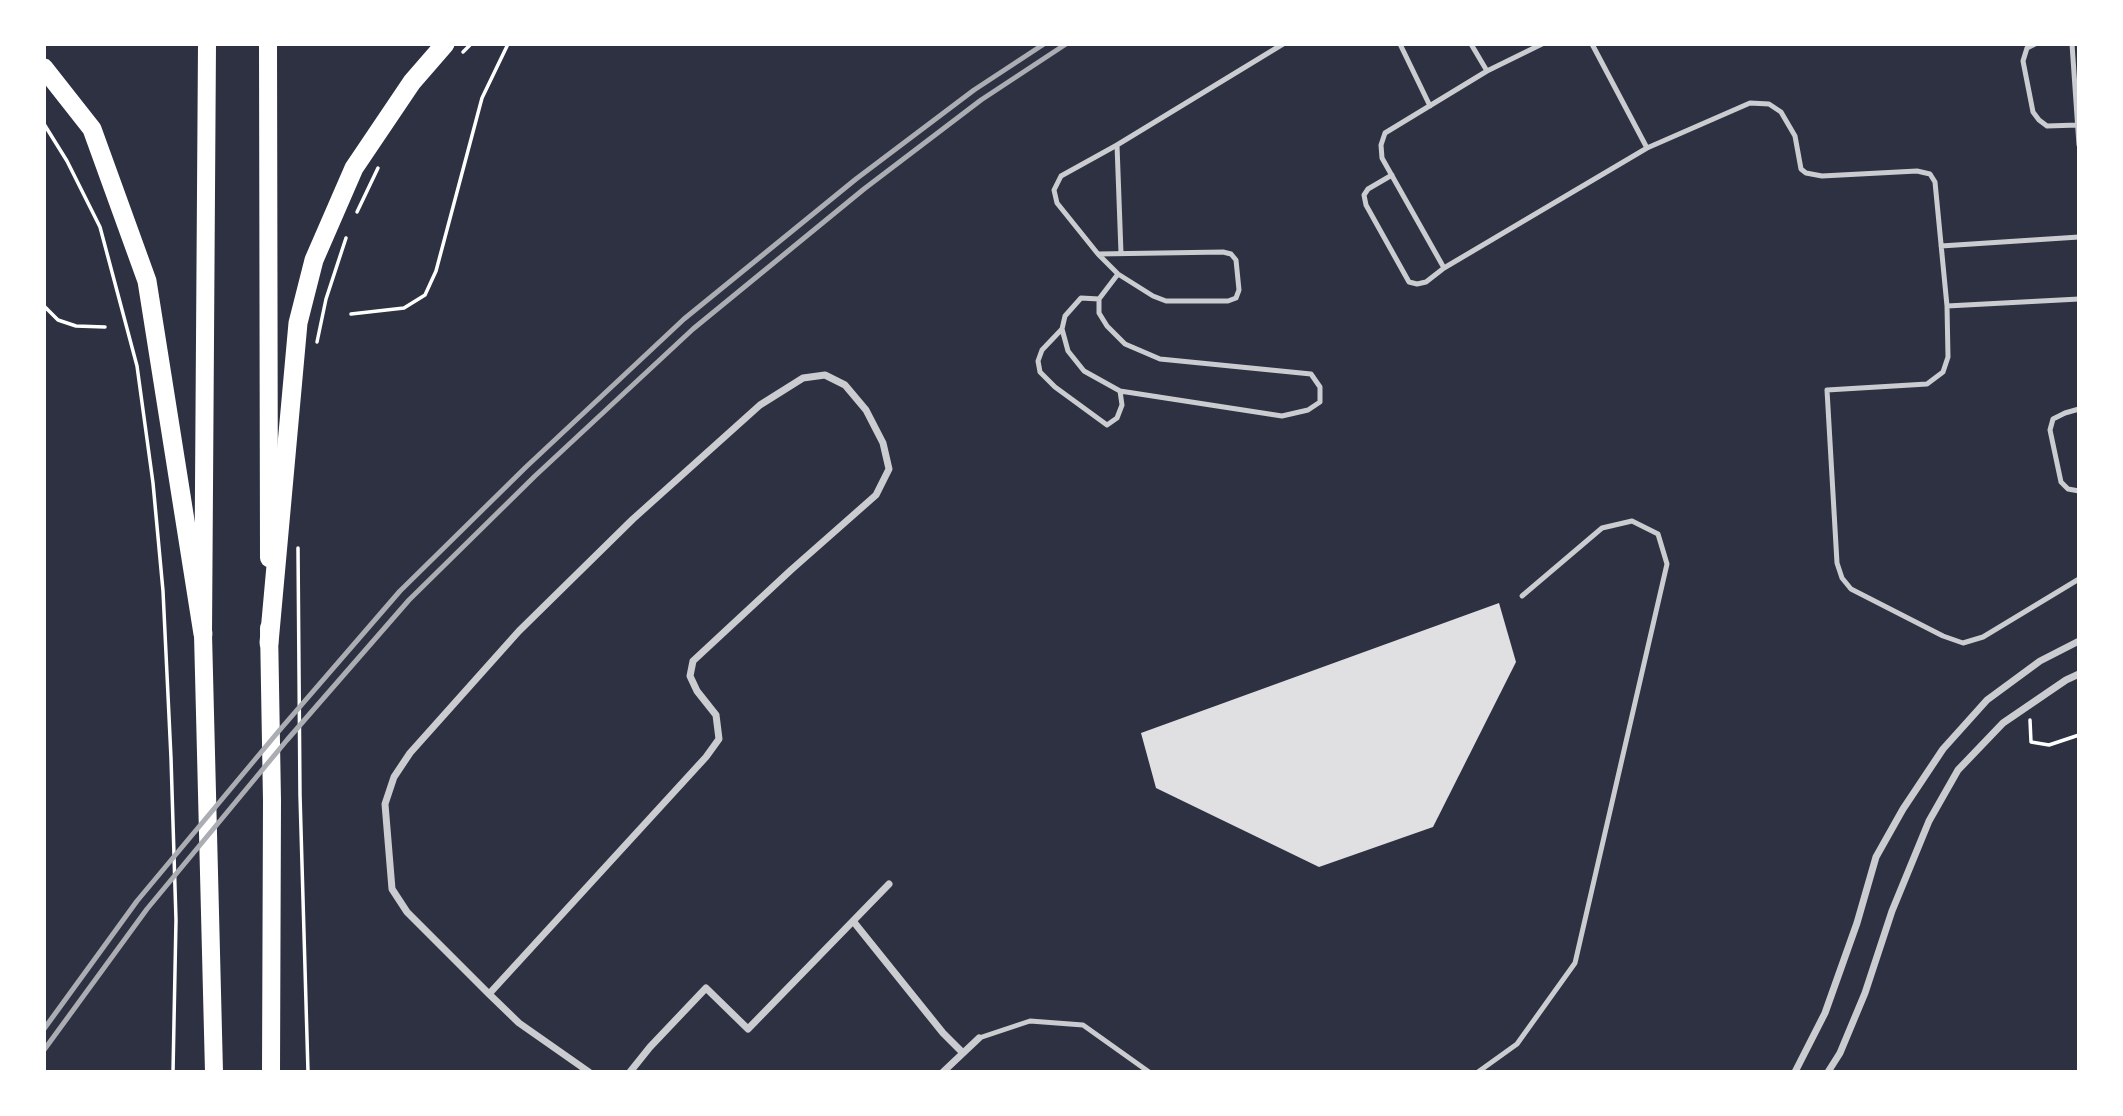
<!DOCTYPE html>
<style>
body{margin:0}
#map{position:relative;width:2123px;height:1116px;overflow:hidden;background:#2d3142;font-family:"Space Grotesk",sans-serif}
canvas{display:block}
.frame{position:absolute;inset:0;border:46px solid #fff;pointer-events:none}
</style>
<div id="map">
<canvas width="2123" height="1116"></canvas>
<div class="frame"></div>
</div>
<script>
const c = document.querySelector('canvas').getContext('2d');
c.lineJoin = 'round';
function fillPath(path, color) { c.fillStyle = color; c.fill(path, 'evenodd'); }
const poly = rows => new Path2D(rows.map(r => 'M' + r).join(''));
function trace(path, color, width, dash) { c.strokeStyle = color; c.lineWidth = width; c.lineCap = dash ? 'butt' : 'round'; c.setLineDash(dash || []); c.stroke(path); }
fillPath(poly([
 [1499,603,1516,662,1433,827,1319,867,1156,788,1141,733]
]), '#e0e0e3');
trace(poly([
 [463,52,471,44],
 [44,124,67,161,100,227,137,366,153,483,163,591,171,758,176,920,173,1072],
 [357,212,378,168],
 [44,306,58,320,76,326,105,327],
 [351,314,404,308,425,295,436,271,482,98,508,44],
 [317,342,326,299,346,238],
 [298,548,300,795,308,1072],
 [2030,720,2031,742,2049,745,2079,735]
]), '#fff', 3.5);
trace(poly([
 [1400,44,1430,106],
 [1471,44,1487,71],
 [1592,44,1647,148],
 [2035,44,2027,48,2023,61,2033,112,2039,120,2047,126,2078,125],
 [2072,44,2079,145],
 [1117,145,1121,253],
 [1392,175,1368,189,1364,195,1366,205,1409,282,1417,284,1426,282,1444,268,1647,148,1750,103,1769,104,1781,112,1795,136,1801,169,1806,173,1822,176,1917,171,1930,174,1935,182,1947,306,1948,357,1943,372,1927,384,1827,390,1837,563,1842,578,1851,589,1943,636,1963,643,1983,637,2079,579],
 [1941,246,2079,237],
 [1098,254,1223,252,1231,254,1236,260,1239,290,1236,298,1228,301,1166,301,1153,296,1118,274,1098,254,1057,203,1054,190,1061,176,1117,145,1283,44],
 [1444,268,1382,158,1381,145,1385,133,1487,71,1542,44],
 [1099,299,1081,298,1065,316,1062,329,1068,351,1084,371,1120,391,1282,416,1308,410,1320,402,1320,387,1311,374,1160,359,1125,344,1107,326,1099,313,1099,299,1118,274],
 [1947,306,2079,299],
 [1062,329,1042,350,1038,361,1040,372,1055,387,1107,425,1117,418,1122,405,1120,391],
 [2079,409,2065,413,2053,419,2050,430,2061,482,2068,489,2079,491],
 [979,1038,1030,1021,1083,1025,1149,1072],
 [1478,1072,1517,1044,1575,963,1667,564,1658,534,1632,521,1602,528,1522,596]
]), '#caccd0', 5);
trace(poly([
 [853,921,943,1033,962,1052],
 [489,994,706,757,719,739,716,715,697,691,690,676,693,661,791,570,876,495,889,469,883,443,866,410,845,385,825,375,803,378,760,405,633,519,519,631,410,753,394,777,385,804,392,889,407,912,489,994,519,1023,589,1072],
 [630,1072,650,1047,706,988,748,1029,889,884],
 [943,1072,979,1038],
 [1795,1072,1825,1013,1857,923,1876,857,1903,809,1943,749,1987,700,2040,661,2079,641],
 [1828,1072,1840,1053,1865,993,1892,911,1929,821,1958,770,2003,723,2066,680,2079,674]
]), '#caccd0', 7);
trace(poly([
 [207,44,203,634,214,1072],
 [268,44,269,558],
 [269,628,272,801,271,1072]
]), '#fff', 18);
trace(poly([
 [44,68,92,129,147,281,203,634],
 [269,643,298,323,314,260,354,168,412,82,445,44]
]), '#fff', 19);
trace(poly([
 [44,1029,137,901,278,732,400,591,526,467,684,319,856,179,974,90,1044,44],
 [44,1050,147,909,287,740,409,600,535,476,693,329,864,189,981,100,1066,44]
]), '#abadb3', 5);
</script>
